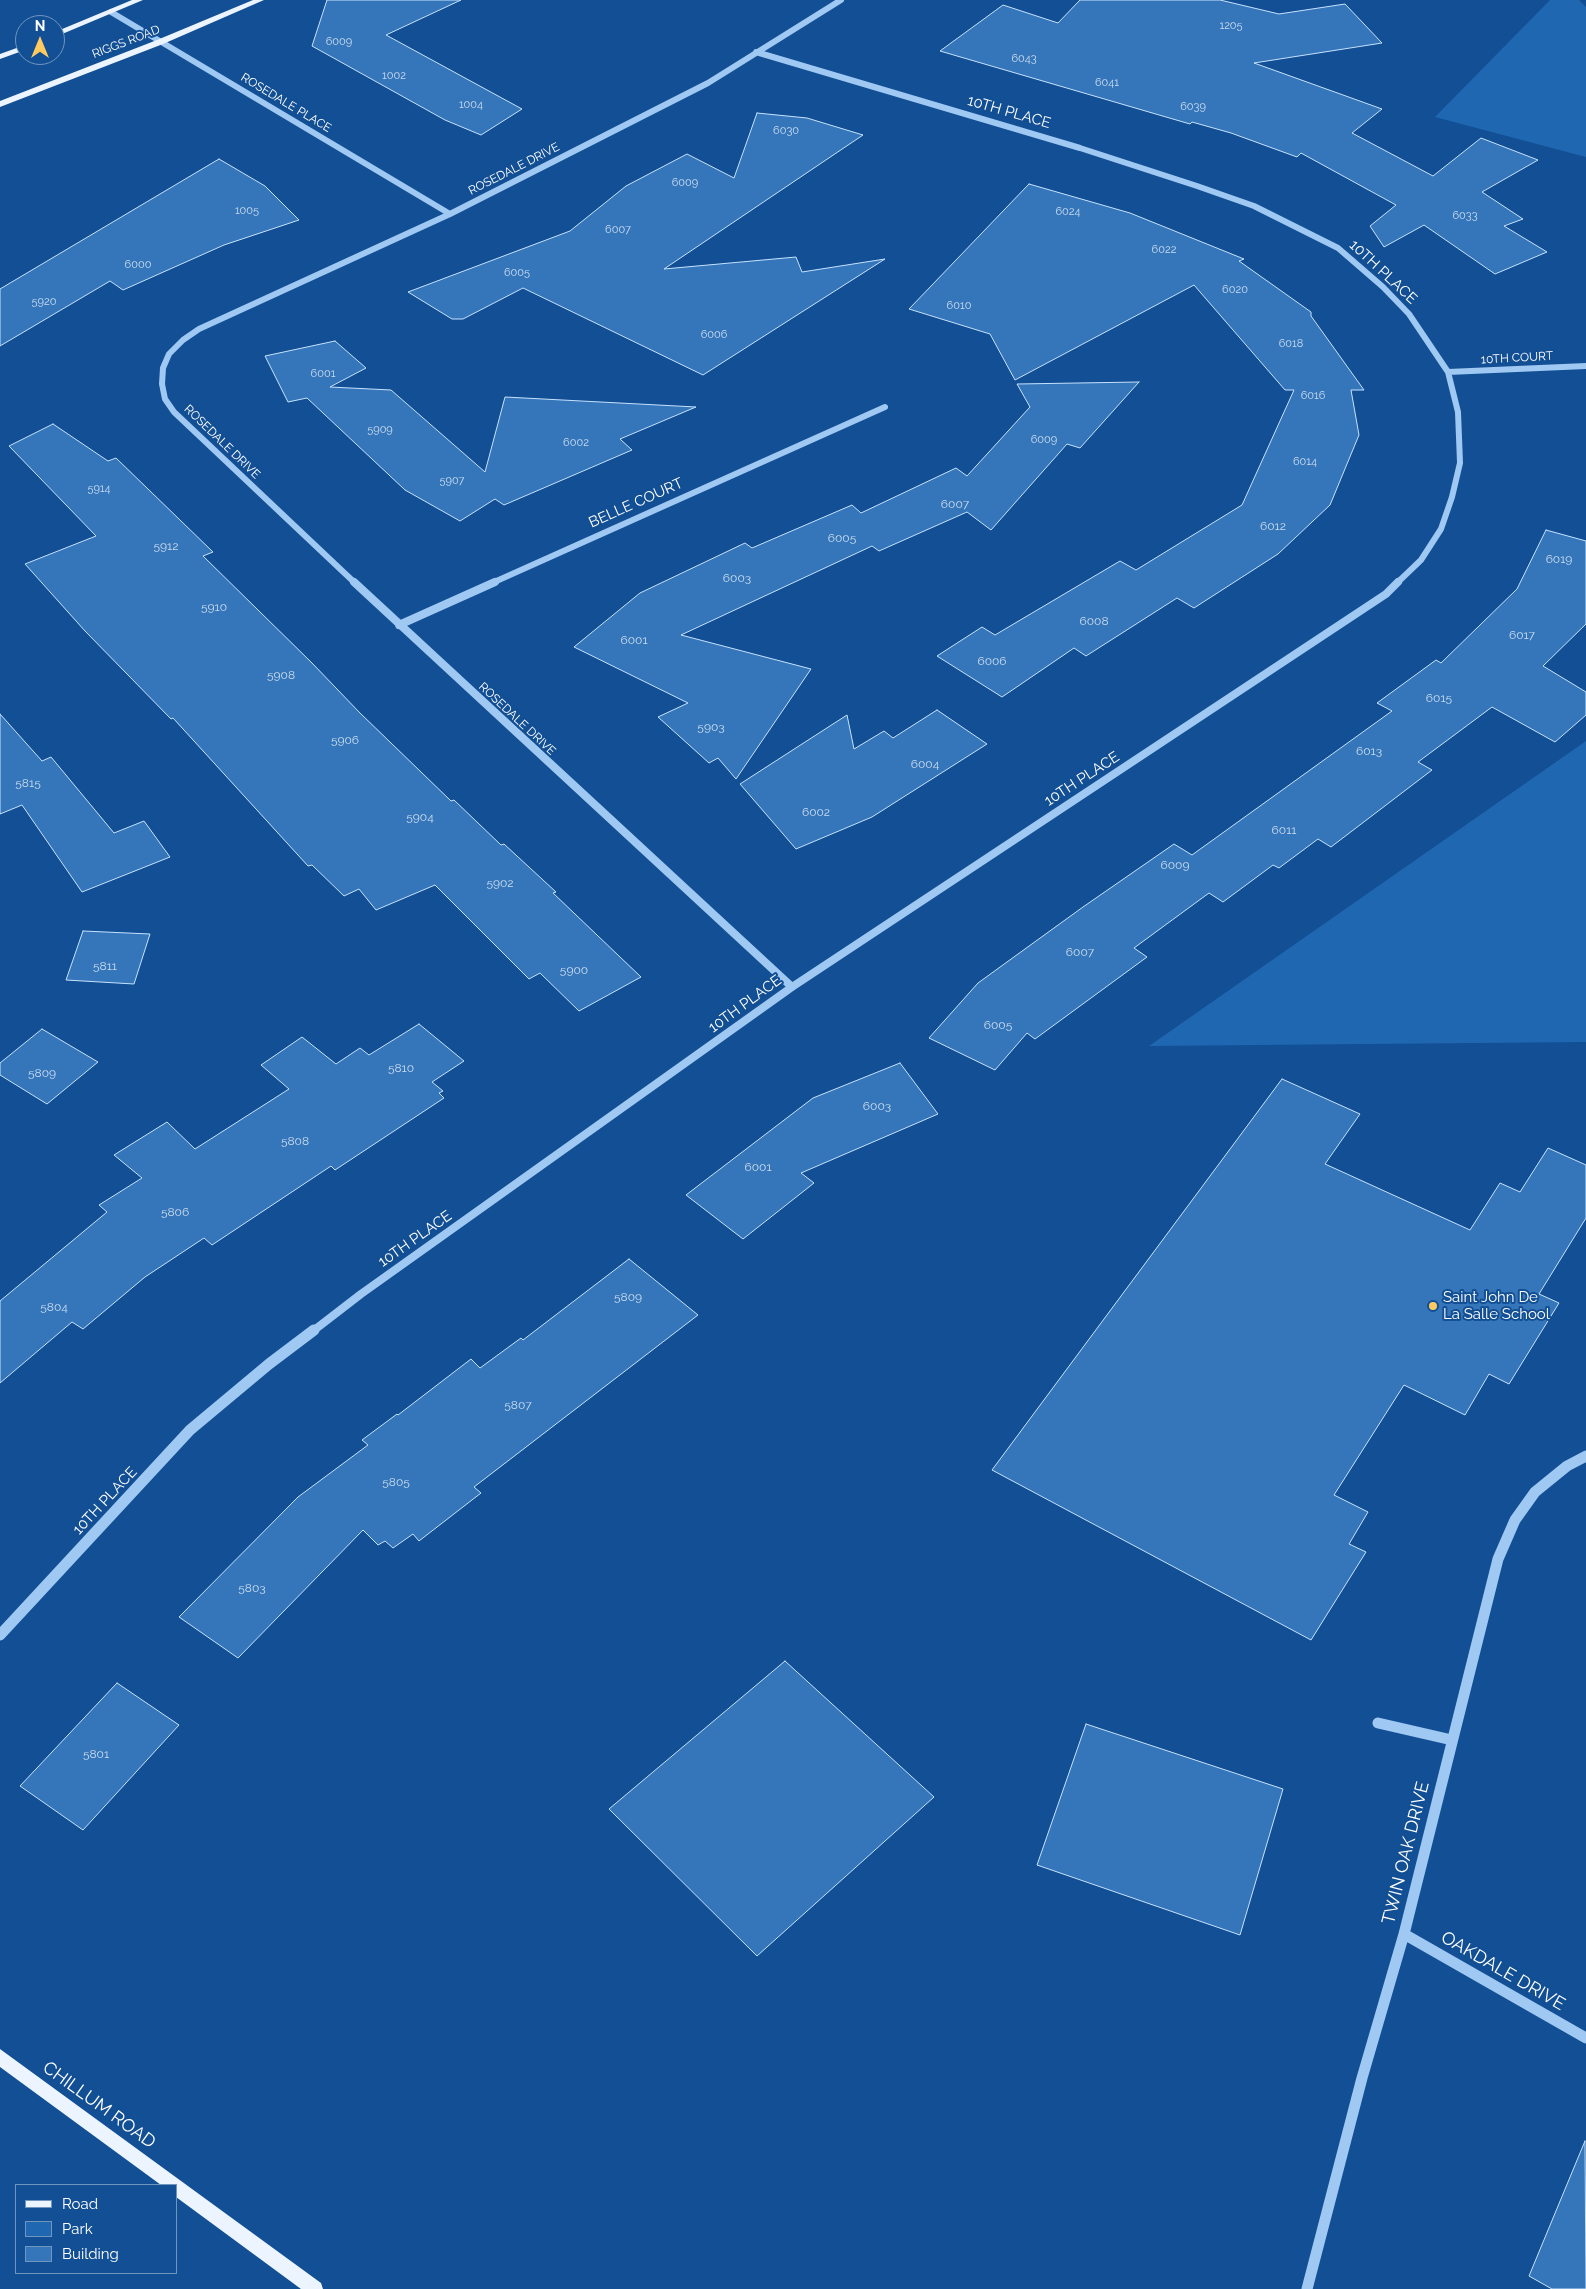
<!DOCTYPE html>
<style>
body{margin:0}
#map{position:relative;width:1586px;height:2289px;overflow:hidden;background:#124f94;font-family:Raleway,sans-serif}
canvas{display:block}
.legend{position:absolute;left:15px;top:2184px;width:162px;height:90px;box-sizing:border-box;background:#124f94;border:1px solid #7195bf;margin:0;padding:6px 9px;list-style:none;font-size:15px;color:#fff}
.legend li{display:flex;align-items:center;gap:10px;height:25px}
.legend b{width:25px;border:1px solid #7195bf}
.north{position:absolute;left:15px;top:15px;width:50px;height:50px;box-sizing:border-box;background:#124f94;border:1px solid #7195bf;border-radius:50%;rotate:0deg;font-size:14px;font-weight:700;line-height:20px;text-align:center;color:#fff}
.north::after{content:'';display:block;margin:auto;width:18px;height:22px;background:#ffcb61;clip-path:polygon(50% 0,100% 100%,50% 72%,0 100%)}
</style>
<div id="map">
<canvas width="1586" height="2289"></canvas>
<ul class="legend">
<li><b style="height:6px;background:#ebf4ff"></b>Road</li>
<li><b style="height:14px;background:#2067b1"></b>Park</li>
<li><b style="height:14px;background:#3576bb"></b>Building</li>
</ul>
<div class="north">N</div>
</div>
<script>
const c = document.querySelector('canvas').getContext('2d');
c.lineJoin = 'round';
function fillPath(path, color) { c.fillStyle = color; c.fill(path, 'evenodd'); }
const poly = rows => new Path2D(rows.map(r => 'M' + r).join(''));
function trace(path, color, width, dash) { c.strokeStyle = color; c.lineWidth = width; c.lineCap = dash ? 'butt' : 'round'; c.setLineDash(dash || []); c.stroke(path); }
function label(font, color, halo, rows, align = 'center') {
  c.font = font + ' Raleway,sans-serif'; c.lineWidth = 4; c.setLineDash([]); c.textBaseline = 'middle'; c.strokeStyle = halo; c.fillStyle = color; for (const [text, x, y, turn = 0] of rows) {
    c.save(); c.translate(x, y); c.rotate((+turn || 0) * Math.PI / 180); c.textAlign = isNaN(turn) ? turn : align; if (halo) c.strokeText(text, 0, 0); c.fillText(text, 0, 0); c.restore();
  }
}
fillPath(poly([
 [1550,0,1579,0,1586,7,1586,157,1435,117],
 [1586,741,1586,1042,1149,1046]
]), '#2067b1');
const building = poly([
 [327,0,461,0,386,35,522,109,481,135,445,120,312,46,327,0],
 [1080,0,1220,0,1279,14,1345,4,1382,43,1254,63,1382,109,1352,133,1433,176,1481,138,1538,160,1482,192,1523,219,1504,226,1547,252,1495,274,1424,225,1384,247,1370,226,1396,205,1301,153,1297,157,1231,133,1192,122,1190,124,940,51,1003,5,1058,23,1080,0],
 [757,113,807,118,863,135,664,269,796,257,802,272,885,259,703,375,523,288,463,319,452,319,408,292,570,231,626,186,687,154,734,178,757,113],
 [219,159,265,186,299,220,224,245,123,290,110,281,0,346,0,289,219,159],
 [1029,184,1130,213,1244,259,1239,261,1311,312,1311,316,1364,390,1351,390,1359,435,1330,505,1278,554,1194,608,1177,598,1086,656,1074,648,1002,697,937,656,982,627,995,635,1120,561,1136,570,1242,505,1294,390,1285,390,1194,285,1015,380,990,334,909,309,1029,184],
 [335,341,366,368,330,387,391,390,485,472,505,397,696,407,620,439,632,450,504,505,495,499,460,521,405,490,307,398,288,402,265,356,335,341],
 [1139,382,1080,448,1067,444,991,530,967,512,879,551,872,546,681,635,811,669,736,779,718,758,709,763,658,717,688,703,574,647,640,593,745,543,752,548,852,505,861,513,956,468,967,476,1030,407,1017,384,1139,382],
 [53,424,108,461,116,458,213,552,203,556,312,663,360,713,451,801,454,800,501,845,504,844,556,892,553,893,641,977,579,1011,540,973,529,979,435,885,376,910,359,889,344,896,312,865,308,866,173,718,171,719,85,631,25,564,96,536,9,446,53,424],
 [1546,530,1586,541,1586,624,1543,666,1586,692,1586,715,1555,742,1492,707,1418,762,1432,770,1331,847,1318,839,1279,868,1273,865,1223,902,1209,893,1134,948,1147,957,1035,1039,1027,1033,995,1070,929,1038,978,983,1083,907,1174,844,1192,855,1392,711,1377,703,1436,660,1441,663,1517,589,1546,530],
 [937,710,987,744,872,817,796,849,740,784,847,715,854,749,884,731,893,738,937,710],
 [0,714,42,761,51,757,114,833,144,821,170,857,82,892,22,805,0,814,0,714],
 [83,931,150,934,134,984,66,980,83,931],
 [419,1024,464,1061,432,1082,443,1091,439,1093,444,1098,335,1170,331,1166,212,1245,204,1238,145,1277,83,1329,72,1322,0,1383,0,1301,107,1212,99,1205,142,1178,114,1155,167,1122,195,1149,289,1089,261,1065,302,1037,336,1064,360,1048,369,1055,419,1024],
 [42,1029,98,1062,47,1104,0,1075,0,1063,42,1029],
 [900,1063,938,1114,801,1173,814,1183,743,1239,686,1195,813,1098,900,1063],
 [1282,1079,1360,1114,1325,1164,1470,1230,1500,1183,1520,1192,1548,1148,1586,1165,1586,1218,1539,1294,1559,1303,1509,1384,1489,1374,1465,1415,1404,1385,1334,1495,1368,1512,1349,1544,1366,1552,1311,1640,992,1470,1282,1079],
 [629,1259,698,1315,474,1487,481,1493,419,1541,413,1534,393,1548,385,1541,378,1545,363,1530,238,1658,179,1617,298,1497,368,1445,362,1440,397,1414,398,1415,471,1359,480,1368,521,1338,523,1340,629,1259],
 [785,1661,934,1797,757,1956,609,1809,785,1661],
 [117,1683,179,1725,83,1830,20,1786,117,1683],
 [1086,1724,1283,1789,1240,1935,1037,1865,1086,1724],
 [1585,2141,1586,2289,1552,2289,1529,2276,1585,2141]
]);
fillPath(building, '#3576bb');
trace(building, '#c7e2fd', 1);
trace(poly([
 [111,12,450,214],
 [756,52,1080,148,1197,186,1254,206,1338,248,1383,287,1409,314,1448,372,1458,412,1460,463,1452,497,1441,529,1421,560,1397,583],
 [1448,372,1586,366],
 [355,583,174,412,165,399,162,384,163,368,169,354,183,340,199,329,450,214,708,83,841,0],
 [492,583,885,407]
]), '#9fc8f3', 6);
trace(poly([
 [354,582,792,987],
 [399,625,495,582],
 [313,1331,361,1294,792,987,1386,594,1398,582]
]), '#9fc8f3', 8);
trace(poly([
 [0,1635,190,1430,269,1364,314,1330],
 [1378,1723,1452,1740],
 [1404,1934,1586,2038],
 [1307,2289,1362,2078,1404,1934,1498,1559,1515,1520,1535,1492,1567,1466,1586,1456]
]), '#9fc8f3', 11);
fillPath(poly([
 [132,0,143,0,55,37,55,32,132,0],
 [253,0,264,0,163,44,0,107,0,101,157,40,253,0],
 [25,45,25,50,0,59,0,54,25,45],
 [0,2049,321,2283,323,2289,301,2289,176,2197,176,2185,161,2185,0,2067,0,2049]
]), '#ebf4ff');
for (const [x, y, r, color] of [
 [1433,1306,5,"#ffcb61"]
]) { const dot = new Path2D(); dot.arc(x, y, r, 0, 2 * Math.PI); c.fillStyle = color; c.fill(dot); trace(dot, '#124f94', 2); }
label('11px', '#cde', null, [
 ["1205",1231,26],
 ["6009",339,42],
 ["6043",1024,59],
 ["1002",394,76],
 ["6041",1107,83],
 ["1004",471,105],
 ["6039",1193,107],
 ["6030",786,131],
 ["6009",685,183],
 ["1005",247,211],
 ["6024",1068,212],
 ["6033",1465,216],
 ["6007",618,230],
 ["6022",1164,250],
 ["6000",138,265],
 ["6005",517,273],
 ["6020",1235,290],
 ["5920",44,302],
 ["6010",959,306],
 ["6006",714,335],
 ["6018",1291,344],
 ["6001",323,374],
 ["6016",1313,396],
 ["5909",380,430],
 ["6009",1044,440],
 ["6002",576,443],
 ["6014",1305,462],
 ["5907",452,481],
 ["5914",99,489]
]);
label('12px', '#fff', '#124f94', [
 ["RIGGS ROAD",126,42,-21],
 ["ROSEDALE PLACE",286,103,31],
 ["ROSEDALE DRIVE",514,169,-27],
 ["10TH COURT",1517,358,-3],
 ["ROSEDALE DRIVE",222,442,44],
 ["ROSEDALE DRIVE",517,719,43]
]);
label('12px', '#cde', null, [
 ["6007",955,504],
 ["6012",1273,526],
 ["6005",842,538],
 ["5912",166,546],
 ["6019",1559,559],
 ["6003",737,578],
 ["5910",214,607],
 ["6008",1094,621],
 ["6017",1522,635],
 ["6001",634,640],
 ["6006",992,661],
 ["5908",281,675],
 ["6015",1439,698],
 ["5903",711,727],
 ["5906",345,740],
 ["6013",1369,751],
 ["6004",925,764],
 ["5815",28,783],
 ["6002",816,812],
 ["5904",420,817],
 ["6011",1284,830],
 ["6009",1175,865],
 ["5902",500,883],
 ["6007",1080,952],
 ["5811",105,966],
 ["5900",574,970],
 ["6005",998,1025],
 ["5810",401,1068],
 ["5809",42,1073],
 ["6003",877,1106],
 ["5808",295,1141],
 ["6001",758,1167],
 ["5806",175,1212],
 ["5809",628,1297],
 ["5804",54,1307],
 ["5807",518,1405],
 ["5805",396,1482],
 ["5803",252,1588],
 ["5801",96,1754]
]);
label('15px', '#fff', '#124f94', [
 ["10TH PLACE",1009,112,16],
 ["10TH PLACE",1383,272,43],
 ["BELLE COURT",636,503,-24],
 ["10TH PLACE",1082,779,-33],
 ["10TH PLACE",745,1004,-36],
 ["10TH PLACE",415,1239,-35],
 ["10TH PLACE",105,1501,-47]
]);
label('15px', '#fff', '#124f94', [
 ["Saint John De",1443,1297],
 ["La Salle School",1443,1314]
], 'left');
label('18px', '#fff', '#124f94', [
 ["TWIN OAK DRIVE",1406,1853,-76],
 ["OAKDALE DRIVE",1503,1971,30],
 ["CHILLUM ROAD",99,2105,36]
]);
</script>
